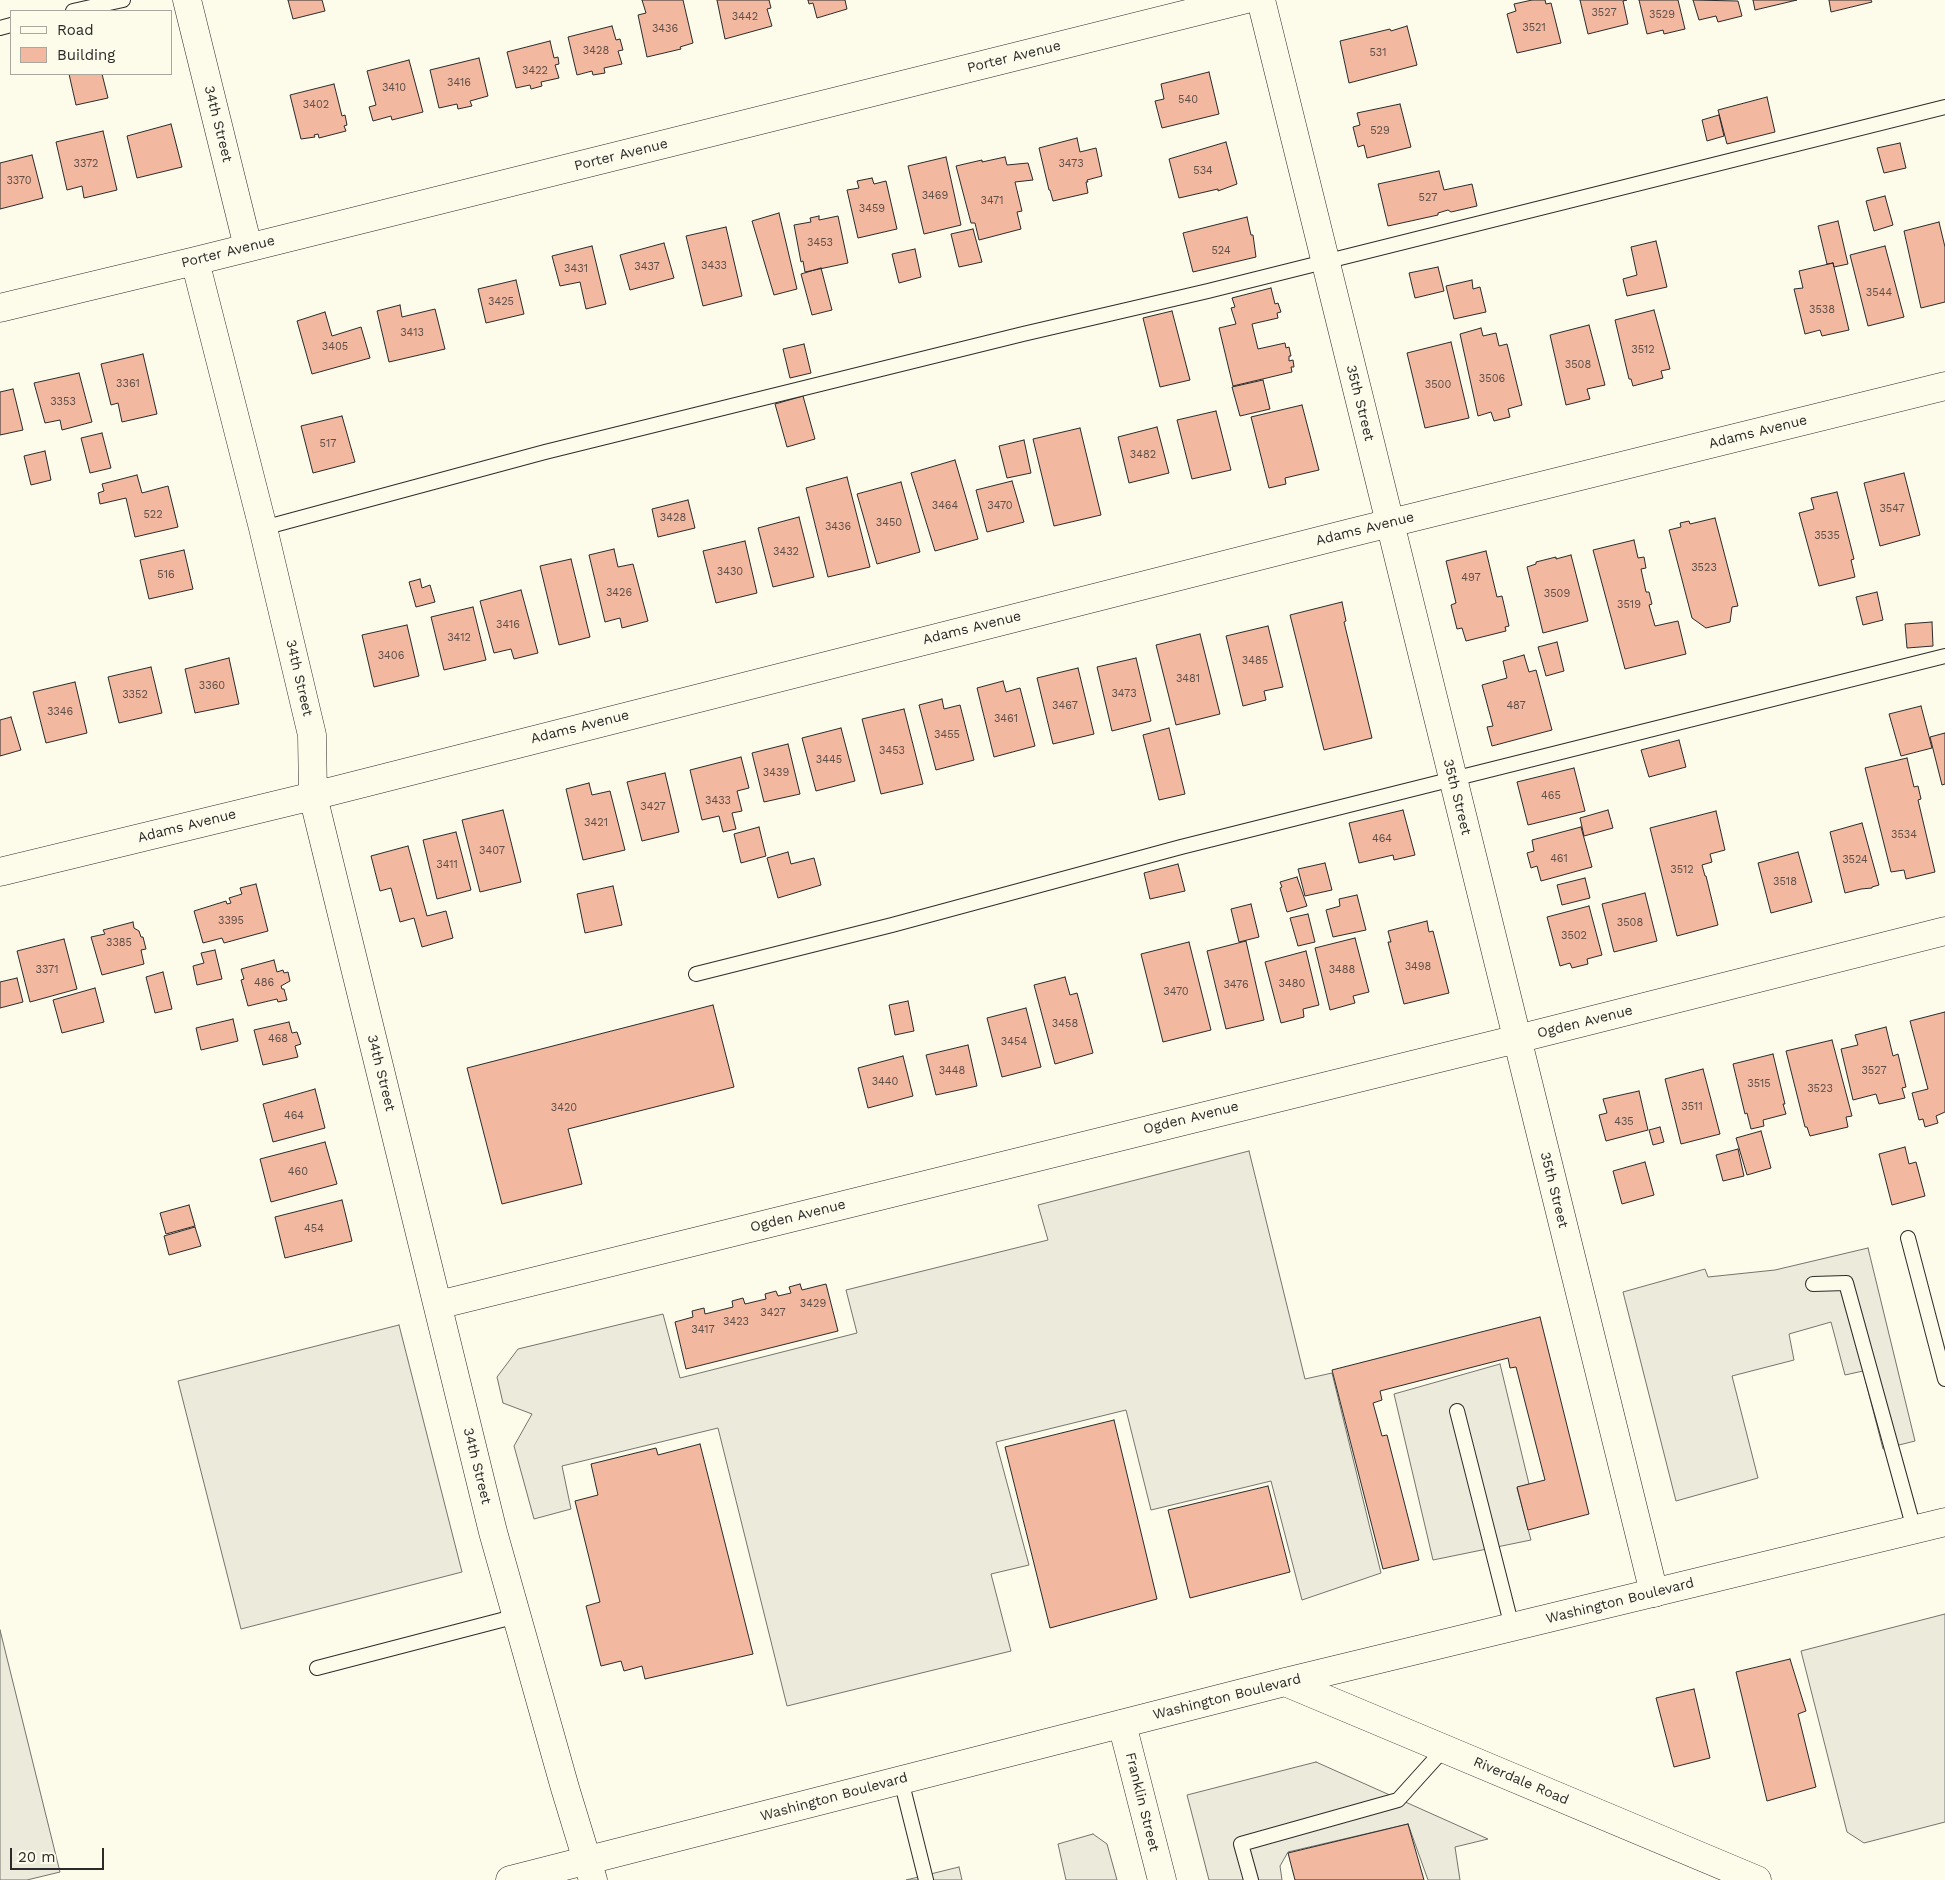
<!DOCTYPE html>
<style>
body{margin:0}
#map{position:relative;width:1945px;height:1880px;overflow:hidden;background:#fdfbea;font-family:"Work Sans",sans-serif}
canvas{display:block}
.legend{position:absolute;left:10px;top:10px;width:162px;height:65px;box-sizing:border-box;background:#fdfbea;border:1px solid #a9a89e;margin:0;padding:6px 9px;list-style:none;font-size:15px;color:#2b2b2b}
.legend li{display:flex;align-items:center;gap:10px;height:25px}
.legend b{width:25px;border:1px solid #a9a89e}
.scale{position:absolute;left:10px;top:1848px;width:94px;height:22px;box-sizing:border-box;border:2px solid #2b2b2b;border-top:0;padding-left:6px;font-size:15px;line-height:18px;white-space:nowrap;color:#2b2b2b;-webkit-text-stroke:4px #fdfbea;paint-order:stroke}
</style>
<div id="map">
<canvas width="1945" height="1880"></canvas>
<ul class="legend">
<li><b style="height:6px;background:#fdfbea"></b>Road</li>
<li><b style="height:14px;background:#f2b8a0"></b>Building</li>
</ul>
<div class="scale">20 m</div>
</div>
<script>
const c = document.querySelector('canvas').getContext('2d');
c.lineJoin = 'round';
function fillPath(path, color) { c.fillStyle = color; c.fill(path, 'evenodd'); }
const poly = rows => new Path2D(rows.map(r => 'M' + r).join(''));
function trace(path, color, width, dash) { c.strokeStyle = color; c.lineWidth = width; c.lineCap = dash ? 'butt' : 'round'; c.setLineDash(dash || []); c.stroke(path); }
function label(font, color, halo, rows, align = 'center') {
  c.font = font + ' "Work Sans",sans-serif'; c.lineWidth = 4; c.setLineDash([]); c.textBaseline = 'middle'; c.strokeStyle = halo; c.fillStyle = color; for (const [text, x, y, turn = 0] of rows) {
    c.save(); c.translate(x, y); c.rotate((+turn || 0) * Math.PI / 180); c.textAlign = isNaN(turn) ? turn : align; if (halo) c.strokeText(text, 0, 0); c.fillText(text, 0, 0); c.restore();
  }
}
const parking = poly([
 [1249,1151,1305,1379,1332,1373,1381,1573,1302,1600,1271,1481,1151,1510,1126,1410,996,1442,1029,1565,991,1574,1011,1651,787,1706,718,1428,562,1466,571,1509,534,1519,514,1446,532,1414,503,1403,497,1377,518,1349,663,1314,680,1378,857,1333,846,1290,1048,1240,1038,1205,1249,1151],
 [1868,1248,1915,1441,1883,1449,1863,1371,1845,1375,1831,1322,1789,1334,1794,1360,1732,1376,1758,1478,1676,1501,1623,1292,1705,1269,1708,1277,1775,1270,1868,1248],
 [399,1325,462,1572,241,1629,178,1381,399,1325],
 [1500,1364,1529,1484,1517,1488,1531,1540,1433,1560,1394,1394,1500,1364],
 [1945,1614,1945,1822,1864,1843,1847,1832,1801,1651,1945,1614],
 [0,1630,60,1872,27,1880,0,1880,0,1630],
 [1316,1762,1488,1839,1455,1847,1460,1880,1428,1880,1408,1824,1288,1852,1280,1866,1282,1880,1209,1880,1187,1795,1316,1762],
 [1093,1834,1107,1844,1117,1880,1066,1880,1058,1844,1093,1834],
 [959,1867,962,1880,906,1880,959,1867]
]);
fillPath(parking, '#eceadb');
trace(parking, '#74746e', 1);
const building = poly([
 [288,0,322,0,325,11,293,19,288,0],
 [642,0,683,0,693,43,680,47,681,49,647,57,638,15,646,13,642,0],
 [717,0,769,0,771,8,767,9,772,26,725,39,717,0],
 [808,0,845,0,847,9,817,18,813,3,809,4,808,0],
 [1532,0,1545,0,1546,4,1551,3,1561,43,1517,53,1507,14,1516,11,1514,4,1532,0],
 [1580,0,1627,0,1623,1,1628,24,1588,34,1580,0],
 [1639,0,1678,0,1685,29,1664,34,1663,30,1647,34,1639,0],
 [1693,0,1738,1,1742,16,1718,22,1716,16,1699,20,1693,0],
 [1753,0,1797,0,1755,10,1753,0],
 [1829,0,1871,0,1872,2,1831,12,1829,0],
 [612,26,616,40,620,39,623,50,618,51,622,64,604,68,605,73,593,75,592,71,577,75,568,37,612,26],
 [1407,26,1417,65,1349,83,1340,41,1390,29,1391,31,1407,26],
 [550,41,554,58,558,57,559,64,555,65,559,78,541,82,542,86,531,89,530,85,516,88,507,52,550,41],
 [479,58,488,96,470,101,472,106,458,109,457,104,439,108,430,70,479,58],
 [409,60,423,112,392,120,391,116,373,121,369,107,376,105,367,71,409,60],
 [1209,72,1219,114,1162,128,1155,101,1164,99,1161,84,1209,72],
 [69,74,102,74,108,98,76,105,69,74],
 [334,84,342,116,345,115,347,125,344,126,346,131,319,138,318,134,314,135,315,137,301,139,290,95,334,84],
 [1767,97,1775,132,1727,144,1718,110,1767,97],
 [1400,104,1411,147,1367,158,1364,145,1358,147,1353,127,1360,125,1357,113,1400,104],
 [1719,115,1724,136,1707,141,1702,120,1719,115],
 [171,124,182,167,137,178,127,136,171,124],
 [103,131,117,190,84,198,82,186,67,190,56,142,103,131],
 [1077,138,1080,152,1096,148,1102,176,1087,180,1088,182,1086,182,1088,193,1053,201,1050,190,1049,190,1039,148,1077,138],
 [1226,142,1237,184,1218,191,1218,189,1179,198,1169,159,1226,142],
 [1900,143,1906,168,1884,173,1877,148,1900,143],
 [32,155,43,198,0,209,0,163,32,155],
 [946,157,961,225,924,234,908,166,946,157],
 [1005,157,1007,165,1028,163,1033,180,1015,182,1022,211,1017,212,1021,229,979,240,975,223,971,223,956,166,982,160,982,162,1005,157],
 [1439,171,1444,190,1472,184,1477,206,1451,212,1448,210,1438,213,1438,215,1388,226,1378,184,1439,171],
 [872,178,874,184,886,181,897,229,858,238,847,190,859,188,857,181,872,178],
 [1885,196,1893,225,1874,231,1866,201,1885,196],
 [779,213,797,289,774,295,752,221,779,213],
 [819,216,819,220,838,216,848,263,805,272,803,261,801,262,794,225,811,222,810,218,819,216],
 [1247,217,1251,235,1253,235,1256,257,1193,272,1183,233,1247,217],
 [1838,221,1848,264,1834,267,1833,263,1827,264,1818,226,1838,221],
 [1939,222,1945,247,1945,302,1921,308,1904,231,1939,222],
 [726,227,742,296,703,306,686,236,726,227],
 [973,229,982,262,959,267,951,234,973,229],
 [1656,241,1667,287,1627,296,1623,279,1637,275,1631,247,1656,241],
 [664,243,674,278,630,290,620,255,664,243],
 [592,246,606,304,586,309,580,282,560,286,552,256,592,246],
 [1885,246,1904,317,1868,326,1850,255,1885,246],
 [915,249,921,277,899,283,892,254,915,249],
 [1833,263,1849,330,1822,336,1820,330,1805,334,1794,289,1803,288,1799,271,1833,263],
 [1438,267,1444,291,1415,298,1409,273,1438,267],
 [821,268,832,310,812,315,801,274,821,268],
 [516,280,524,314,486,323,478,289,516,280],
 [1472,280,1473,289,1480,287,1486,312,1454,319,1446,286,1472,280],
 [1271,288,1275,304,1278,303,1281,312,1277,313,1278,318,1252,324,1258,349,1285,343,1286,348,1289,347,1291,356,1289,356,1289,361,1293,360,1294,367,1291,367,1292,372,1233,386,1219,328,1236,324,1231,308,1235,307,1232,298,1271,288],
 [400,305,402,317,435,309,445,349,389,362,377,311,400,305],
 [1654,310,1670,369,1661,371,1663,378,1633,386,1631,379,1629,379,1615,320,1654,310],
 [1172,311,1190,380,1160,387,1143,318,1172,311],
 [325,312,332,336,361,327,370,358,312,374,297,321,325,312],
 [1589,325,1605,385,1587,389,1590,399,1566,405,1550,335,1589,325],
 [1481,328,1483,336,1496,333,1499,346,1507,344,1522,405,1508,409,1510,417,1494,421,1491,412,1478,416,1460,334,1481,328],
 [1451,342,1469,418,1425,428,1407,353,1451,342],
 [804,344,811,373,790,378,783,349,804,344],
 [143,354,157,414,122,422,118,403,111,405,101,364,143,354],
 [79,373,92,422,62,430,60,420,45,423,34,383,79,373],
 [1263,380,1270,409,1240,416,1232,387,1263,380],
 [13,389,23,430,0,435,0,392,13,389],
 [803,396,815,439,787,447,775,404,803,396],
 [1302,405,1319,470,1285,478,1286,484,1269,488,1251,417,1302,405],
 [1216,411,1231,470,1192,479,1177,420,1216,411],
 [342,416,355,462,313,473,301,426,342,416],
 [1157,427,1169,473,1129,483,1118,437,1157,427],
 [1080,428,1101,515,1054,526,1033,439,1080,428],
 [102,433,111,468,90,473,81,438,102,433],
 [1024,440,1031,473,1007,478,999,446,1024,440],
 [45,451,51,480,31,485,24,456,45,451],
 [955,460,978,539,935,551,911,473,955,460],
 [1904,473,1920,535,1880,546,1864,483,1904,473],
 [137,475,142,493,168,486,178,527,135,537,126,498,100,504,98,493,104,491,102,484,137,475],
 [847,477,870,567,828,577,806,488,847,477],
 [1012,481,1024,522,987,532,976,490,1012,481],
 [901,482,920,552,877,564,857,494,901,482],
 [1837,492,1854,559,1851,560,1855,577,1819,586,1799,513,1814,509,1811,498,1837,492],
 [688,500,695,528,658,537,652,509,688,500],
 [799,517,814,577,773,587,758,528,799,517],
 [1715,518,1738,606,1732,607,1730,622,1706,628,1692,618,1669,530,1681,527,1680,523,1689,521,1690,524,1715,518],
 [1634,540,1638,558,1644,557,1646,568,1641,569,1646,592,1649,592,1652,604,1649,605,1655,626,1678,621,1686,654,1625,669,1593,550,1634,540],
 [745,541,757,593,716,603,703,551,745,541],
 [614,549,618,567,633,564,648,621,622,628,620,618,605,622,589,555,614,549],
 [184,550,193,589,149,599,140,560,184,550],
 [1486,551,1497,597,1502,596,1509,626,1505,627,1506,631,1466,641,1462,628,1457,629,1451,605,1456,603,1446,561,1486,551],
 [1571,555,1588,621,1543,633,1527,567,1536,564,1536,562,1556,557,1556,559,1571,555],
 [571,559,590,637,559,645,540,566,571,559],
 [420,579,422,588,430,585,435,602,416,607,409,582,420,579],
 [521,590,538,653,514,659,511,649,494,653,480,601,521,590],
 [1877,592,1883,620,1863,625,1856,597,1877,592],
 [1342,602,1346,621,1344,622,1372,738,1324,750,1290,615,1342,602],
 [473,607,486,660,444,670,431,617,473,607],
 [1932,622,1933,646,1907,648,1905,624,1932,622],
 [407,625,419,676,374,687,362,635,407,625],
 [1268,626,1283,687,1264,691,1266,700,1243,706,1226,636,1268,626],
 [1200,634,1220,714,1176,725,1156,645,1200,634],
 [1557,642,1564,671,1546,676,1538,647,1557,642],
 [1524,655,1529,672,1536,670,1552,730,1492,746,1487,727,1493,726,1482,685,1507,678,1503,661,1524,655],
 [229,658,239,704,195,713,185,669,229,658],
 [1136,658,1151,721,1112,731,1097,667,1136,658],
 [151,667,162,713,119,723,108,677,151,667],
 [1078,668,1094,734,1053,744,1037,678,1078,668],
 [1003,681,1006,692,1020,688,1035,746,994,757,977,688,1003,681],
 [75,682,87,733,46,743,33,692,75,682],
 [942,699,944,709,960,705,974,760,936,770,919,705,942,699],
 [1921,706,1932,748,1901,756,1889,714,1921,706],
 [904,709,923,784,881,794,862,719,904,709],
 [11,717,21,750,0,756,0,720,11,717],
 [841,728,855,781,816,791,802,738,841,728],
 [1169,728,1185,794,1159,800,1143,735,1169,728],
 [1945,733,1945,784,1942,785,1930,737,1945,733],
 [1679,740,1686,767,1649,777,1641,750,1679,740],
 [788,744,800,794,764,802,752,753,788,744],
 [741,757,749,788,737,791,742,811,732,813,736,829,723,832,719,816,702,820,690,770,741,757],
 [1907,758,1914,787,1918,786,1921,799,1918,800,1935,872,1906,879,1904,870,1891,872,1865,768,1907,758],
 [1574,768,1585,811,1528,825,1517,782,1574,768],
 [665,773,679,832,642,841,627,782,665,773],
 [589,783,592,795,610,791,625,850,583,860,566,789,589,783],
 [503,810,521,882,480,892,462,820,503,810],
 [1403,810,1415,855,1394,860,1393,855,1359,863,1349,823,1403,810],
 [1608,810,1613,828,1584,836,1580,818,1608,810],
 [1716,811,1725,850,1710,854,1712,862,1702,865,1705,876,1706,876,1718,925,1677,936,1650,828,1716,811],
 [1862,823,1879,885,1872,887,1872,888,1861,889,1845,893,1830,832,1862,823],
 [759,827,766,856,741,863,734,834,759,827],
 [1581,827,1592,867,1541,881,1537,866,1531,868,1527,853,1534,851,1532,840,1581,827],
 [456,832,471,890,437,899,423,840,456,832],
 [408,846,427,916,446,911,453,938,422,947,414,918,400,922,391,888,380,891,371,856,408,846],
 [788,852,791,864,814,858,821,885,778,898,767,858,788,852],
 [1798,852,1812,902,1771,913,1758,863,1798,852],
 [1325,863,1332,890,1305,896,1298,869,1325,863],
 [1178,864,1185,891,1150,899,1144,873,1178,864],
 [1297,877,1307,906,1287,912,1280,888,1282,887,1280,882,1297,877],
 [1585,878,1590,898,1562,905,1557,885,1585,878],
 [256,884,268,931,224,943,222,938,203,943,194,911,226,901,227,904,231,903,229,898,242,894,240,888,256,884],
 [613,886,622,925,585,933,577,894,613,886],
 [1645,893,1657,941,1614,952,1602,904,1645,893],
 [1357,895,1366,930,1333,937,1326,910,1340,906,1339,899,1357,895],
 [1251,904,1259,937,1239,942,1231,909,1251,904],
 [1589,906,1602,955,1587,959,1588,964,1572,968,1570,963,1560,966,1547,917,1589,906],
 [1308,914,1315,942,1298,946,1290,918,1308,914],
 [1427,921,1429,932,1433,931,1449,993,1404,1004,1388,942,1391,942,1388,931,1427,921],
 [133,922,134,928,139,931,141,937,143,937,146,949,141,950,144,964,102,975,91,937,105,934,103,930,133,922],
 [1355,938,1369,992,1353,996,1355,1003,1330,1010,1315,948,1355,938],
 [64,939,77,989,30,1002,17,951,64,939],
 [1246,941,1264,1020,1226,1029,1207,951,1246,941],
 [1189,942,1211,1030,1163,1042,1141,954,1189,942],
 [215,950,222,979,197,985,193,966,204,963,201,953,215,950],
 [1306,951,1319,1005,1303,1009,1304,1017,1281,1023,1265,962,1306,951],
 [274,960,277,972,283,970,284,973,288,972,290,981,281,986,282,989,284,989,287,1000,278,1002,277,999,248,1006,241,980,244,979,241,969,274,960],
 [163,972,172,1009,155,1013,146,977,163,972],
 [1065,977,1070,995,1077,993,1093,1053,1055,1064,1034,985,1065,977],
 [17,978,23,1002,0,1008,0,982,17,978],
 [95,988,104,1022,62,1033,53,1000,95,988],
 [908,1001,914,1031,895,1035,889,1005,908,1001],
 [713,1005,734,1087,568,1129,582,1184,502,1204,467,1068,713,1005],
 [1026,1008,1041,1067,1002,1077,987,1018,1026,1008],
 [1945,1012,1945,1112,1936,1116,1938,1123,1925,1127,1923,1119,1919,1120,1912,1093,1928,1089,1910,1021,1945,1012],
 [233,1019,238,1041,201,1050,196,1028,233,1019],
 [289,1022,292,1033,297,1032,301,1044,295,1046,298,1057,263,1065,254,1030,289,1022],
 [1886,1027,1893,1056,1898,1054,1906,1087,1902,1088,1905,1098,1879,1104,1876,1094,1853,1100,1841,1049,1858,1045,1855,1035,1886,1027],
 [1832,1040,1852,1116,1846,1117,1848,1127,1810,1136,1807,1127,1805,1127,1786,1051,1832,1040],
 [968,1045,977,1086,936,1095,926,1055,968,1045],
 [1773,1054,1785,1104,1783,1104,1786,1114,1763,1120,1764,1126,1751,1129,1747,1113,1745,1114,1733,1064,1773,1054],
 [903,1056,913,1096,868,1108,858,1068,903,1056],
 [1703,1069,1720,1134,1681,1144,1665,1079,1703,1069],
 [315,1089,325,1128,273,1142,263,1104,315,1089],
 [1639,1091,1648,1130,1606,1141,1599,1115,1607,1113,1603,1099,1639,1091],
 [1660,1127,1664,1142,1653,1145,1649,1130,1660,1127],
 [1761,1131,1771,1168,1747,1175,1736,1138,1761,1131],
 [325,1142,337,1184,271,1202,260,1159,325,1142],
 [1905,1147,1909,1164,1916,1162,1925,1196,1892,1205,1879,1154,1905,1147],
 [1738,1149,1744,1176,1723,1181,1716,1155,1738,1149],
 [1645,1162,1654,1195,1622,1204,1613,1171,1645,1162],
 [342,1200,352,1241,285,1258,275,1217,342,1200],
 [189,1205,195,1226,166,1234,160,1213,189,1205],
 [195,1227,201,1246,169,1255,164,1236,195,1227],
 [800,1284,802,1290,826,1284,838,1331,686,1369,675,1322,693,1317,692,1311,704,1308,705,1314,733,1307,732,1301,743,1298,745,1304,766,1299,765,1294,776,1291,778,1296,791,1293,789,1287,800,1284],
 [1540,1317,1589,1514,1528,1530,1517,1487,1545,1480,1516,1367,1510,1368,1508,1358,1380,1391,1382,1400,1373,1403,1382,1436,1387,1435,1419,1560,1383,1569,1332,1370,1540,1317],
 [1114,1420,1157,1599,1050,1628,1005,1447,1114,1420],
 [700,1444,753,1654,645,1679,642,1666,624,1671,621,1661,601,1666,586,1606,600,1602,575,1501,598,1495,591,1464,656,1448,658,1455,700,1444],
 [1268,1486,1290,1572,1190,1598,1168,1510,1268,1486],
 [1790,1659,1806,1711,1798,1714,1816,1787,1767,1801,1736,1672,1790,1659],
 [1694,1689,1710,1758,1674,1767,1656,1698,1694,1689],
 [1408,1824,1424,1880,1295,1880,1288,1853,1408,1824]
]);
fillPath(building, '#f2b8a0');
trace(building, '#2b2b2b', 1);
const lane = poly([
 [73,11,123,0],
 [0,28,11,25],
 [263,528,545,452,1023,334,1208,291,1945,107],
 [696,974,892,925,1181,847,1945,656],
 [1908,1238,1945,1379],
 [1813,1284,1846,1283,1914,1529],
 [1457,1411,1512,1627],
 [317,1668,517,1616],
 [901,1780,926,1880],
 [1251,1880,1241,1844,1398,1800,1444,1749]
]);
const street = poly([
 [187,0,248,247],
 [1261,0,1654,1593],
 [195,261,263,528,312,735,313,796,479,1475,493,1532,565,1788,593,1880],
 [0,308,195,261,1243,0],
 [0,872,313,796,1350,533,1945,386],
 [438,1305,1517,1039,1945,931],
 [1122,1724,1162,1880]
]);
const primary = poly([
 [1285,1682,1757,1880],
 [510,1880,1285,1682,1945,1522]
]);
trace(lane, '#2b2b2b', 16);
trace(street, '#2b2b2b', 29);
trace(primary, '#2b2b2b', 29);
trace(lane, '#fdfbea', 14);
trace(street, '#fdfbea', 28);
trace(primary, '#fdfbea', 28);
label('11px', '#5d4e48', null, [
 ["3527",1604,13],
 ["3529",1662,15],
 ["3442",745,17],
 ["3521",1534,28],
 ["3436",665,29],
 ["3428",596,51],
 ["531",1378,53],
 ["3422",535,71],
 ["3416",459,83],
 ["3410",394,88],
 ["540",1188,100],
 ["3402",316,105],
 ["529",1380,131],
 ["3372",86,164],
 ["3473",1071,164],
 ["534",1203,171],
 ["3370",19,181],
 ["3469",935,196],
 ["527",1428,198],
 ["3471",992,201],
 ["3459",872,209],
 ["3453",820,243],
 ["524",1221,251],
 ["3433",714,266],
 ["3437",647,267],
 ["3431",576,269],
 ["3544",1879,293],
 ["3425",501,302],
 ["3538",1822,310],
 ["3413",412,333],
 ["3405",335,347],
 ["3512",1643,350],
 ["3508",1578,365],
 ["3506",1492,379],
 ["3361",128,384],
 ["3500",1438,385],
 ["3353",63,402],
 ["517",328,444],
 ["3482",1143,455],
 ["3464",945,506],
 ["3470",1000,506],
 ["3547",1892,509],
 ["522",153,515],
 ["3428",673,518],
 ["3450",889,523],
 ["3436",838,527],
 ["3535",1827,536],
 ["3432",786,552],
 ["3523",1704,568],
 ["3430",730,572],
 ["516",166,575],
 ["497",1471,578],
 ["3426",619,593],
 ["3509",1557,594],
 ["3519",1629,605],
 ["3416",508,625],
 ["3412",459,638],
 ["3406",391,656],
 ["3485",1255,661],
 ["3481",1188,679],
 ["3360",212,686],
 ["3473",1124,694],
 ["3352",135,695],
 ["3467",1065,706],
 ["487",1516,706],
 ["3346",60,712],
 ["3461",1006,719],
 ["3455",947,735],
 ["3453",892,751],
 ["3445",829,760],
 ["3439",776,773],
 ["465",1551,796],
 ["3433",718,801],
 ["3427",653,807],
 ["3421",596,823],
 ["3534",1904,835],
 ["464",1382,839],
 ["3407",492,851],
 ["461",1559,859],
 ["3524",1855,860],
 ["3411",447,865],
 ["3512",1682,870],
 ["3518",1785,882],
 ["3395",231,921],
 ["3508",1630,923],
 ["3502",1574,936],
 ["3385",119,943],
 ["3498",1418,967],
 ["3371",47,970],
 ["3488",1342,970],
 ["486",264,983],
 ["3480",1292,984],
 ["3476",1236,985],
 ["3470",1176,992],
 ["3458",1065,1024],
 ["468",278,1039],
 ["3454",1014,1042],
 ["3448",952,1071],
 ["3527",1874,1071],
 ["3440",885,1082],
 ["3515",1759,1084],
 ["3523",1820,1089],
 ["3511",1692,1107],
 ["3420",564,1108],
 ["464",294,1116],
 ["435",1624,1122],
 ["460",298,1172],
 ["454",314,1229],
 ["3429",813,1304],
 ["3427",773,1313],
 ["3423",736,1322],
 ["3417",703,1330]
]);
label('14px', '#2b2b2b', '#fdfbea', [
 ["Porter Avenue",1014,57,-14],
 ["34th Street",218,124,76],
 ["Porter Avenue",621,155,-14],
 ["Porter Avenue",228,252,-14],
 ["35th Street",1360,403,76],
 ["Adams Avenue",1758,432,-14],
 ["Adams Avenue",1365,529,-14],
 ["Adams Avenue",972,628,-14],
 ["34th Street",299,678,77],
 ["Adams Avenue",580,727,-14],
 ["35th Street",1457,797,76],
 ["Adams Avenue",187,826,-14],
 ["Ogden Avenue",1585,1022,-14],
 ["34th Street",381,1073,76],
 ["Ogden Avenue",1191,1118,-14],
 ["35th Street",1554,1190,76],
 ["Ogden Avenue",798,1216,-14],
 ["34th Street",477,1466,76],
 ["Washington Boulevard",1620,1601,-14],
 ["Washington Boulevard",1227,1697,-14],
 ["Riverdale Road",1521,1781,23],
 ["Washington Boulevard",834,1797,-15],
 ["Franklin Street",1142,1802,76]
]);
</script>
